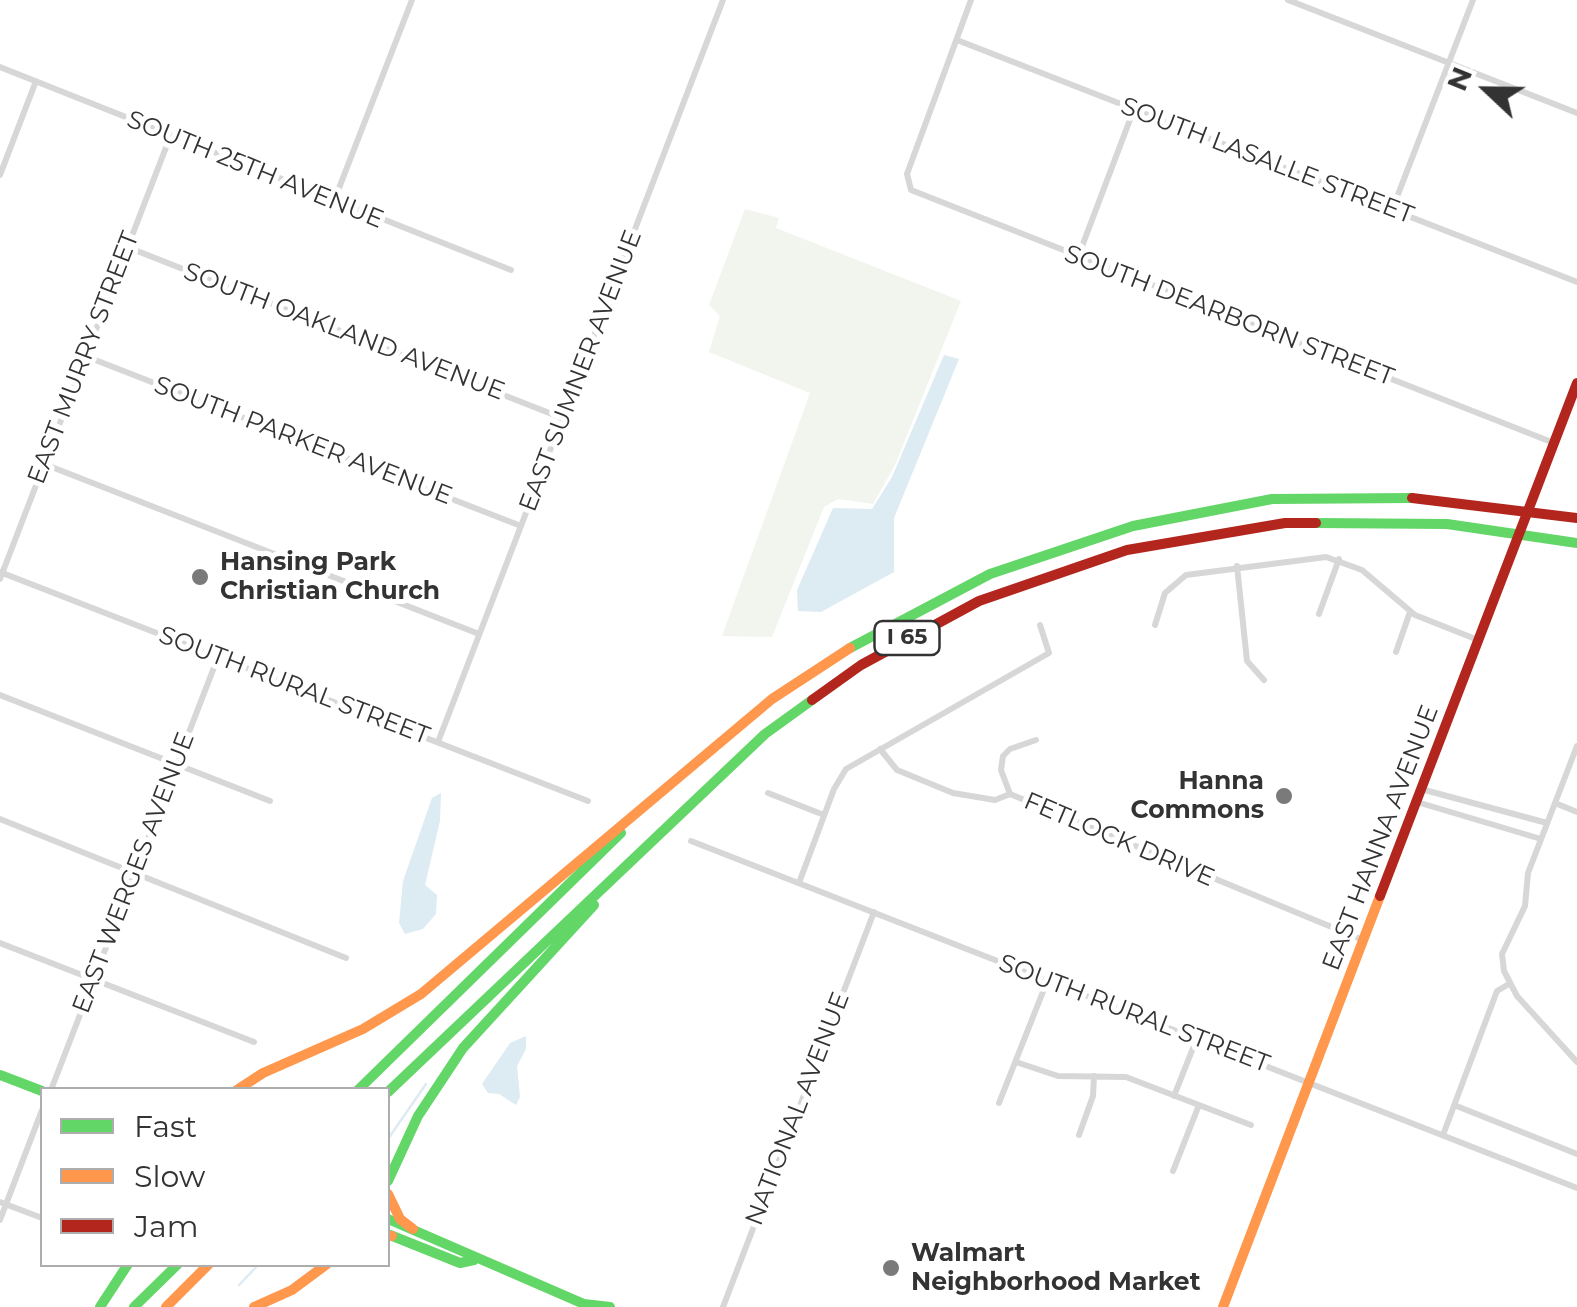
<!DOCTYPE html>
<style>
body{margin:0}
#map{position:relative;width:1577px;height:1307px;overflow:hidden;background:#fff;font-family:Montserrat,sans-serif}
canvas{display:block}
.legend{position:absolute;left:40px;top:1087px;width:350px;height:180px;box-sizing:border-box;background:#fff;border:2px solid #adadad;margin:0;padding:12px 18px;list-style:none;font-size:30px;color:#333}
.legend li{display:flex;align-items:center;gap:20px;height:50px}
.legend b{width:50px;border:2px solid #adadad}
.north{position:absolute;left:1437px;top:40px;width:100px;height:100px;-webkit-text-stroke:8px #fff;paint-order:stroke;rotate:292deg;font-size:28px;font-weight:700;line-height:40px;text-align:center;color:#333}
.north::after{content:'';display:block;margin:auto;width:35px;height:45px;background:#333;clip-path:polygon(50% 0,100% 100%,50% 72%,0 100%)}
</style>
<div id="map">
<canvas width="1577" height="1307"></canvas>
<ul class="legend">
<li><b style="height:12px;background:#63d668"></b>Fast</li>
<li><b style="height:12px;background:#ff974d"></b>Slow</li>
<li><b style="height:12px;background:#b3261e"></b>Jam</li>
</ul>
<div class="north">N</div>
</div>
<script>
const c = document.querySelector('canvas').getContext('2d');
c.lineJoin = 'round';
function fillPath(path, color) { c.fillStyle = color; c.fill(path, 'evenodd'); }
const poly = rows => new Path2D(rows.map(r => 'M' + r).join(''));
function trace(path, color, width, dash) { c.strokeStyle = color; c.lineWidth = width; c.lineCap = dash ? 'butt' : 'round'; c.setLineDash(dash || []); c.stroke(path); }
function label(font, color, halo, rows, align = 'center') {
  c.font = font + ' Montserrat,sans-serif'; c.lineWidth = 10; c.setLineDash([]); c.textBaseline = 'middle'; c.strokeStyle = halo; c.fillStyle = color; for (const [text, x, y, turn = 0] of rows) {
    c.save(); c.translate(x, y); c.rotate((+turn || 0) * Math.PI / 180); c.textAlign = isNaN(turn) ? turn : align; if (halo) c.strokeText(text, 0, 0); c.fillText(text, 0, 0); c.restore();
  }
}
fillPath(poly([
 [745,209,779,218,776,228,961,301,895,465,873,504,838,499,824,507,772,637,722,636,810,393,709,352,720,316,709,305]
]), '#f1f5ed');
fillPath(poly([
 [944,355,959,359,894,518,894,572,821,612,798,611,797,590,833,508,872,509,892,477],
 [441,793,440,821,425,885,437,895,436,914,423,929,405,934,399,923,403,881,432,798],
 [526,1036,526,1049,517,1066,520,1097,516,1105,499,1094,488,1093,482,1084,510,1043]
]), '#ddebf3');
trace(poly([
 [388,1139,426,1084],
 [239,1285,259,1264]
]), '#ddebf3', 2.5);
trace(poly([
 [971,0,907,174,911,190,1554,443],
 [1288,0,1577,113],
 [957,40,1577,282],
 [0,67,511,270],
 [0,175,36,81],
 [334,201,412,0],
 [1392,210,1473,0],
 [127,247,562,418],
 [1078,257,1134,109],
 [85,356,521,526],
 [44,464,479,634],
 [1237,566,1247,661,1264,680],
 [0,572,588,801],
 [0,579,170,137],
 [1319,614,1339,559],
 [1155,625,1165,593,1186,575,1326,557,1362,570,1415,615,1478,640],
 [1396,652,1410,612],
 [0,695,270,801],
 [438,742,723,0],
 [1577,746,1528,873,1525,906,1502,954,1504,971,1517,996,1577,1062],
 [880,749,897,770,953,793,995,800,1010,794,1363,940],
 [1421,789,1547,823],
 [768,793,824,815],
 [1010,794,1001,770,1003,756,1010,749,1036,740],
 [1417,802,1541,839],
 [1555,803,1577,812],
 [0,819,346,958],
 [691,841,1577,1188],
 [799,883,834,789,846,769,1049,653,1040,625],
 [0,943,254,1042],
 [1016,1062,1058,1076,1126,1077,1251,1125],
 [51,1090,218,657],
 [1174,1096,1197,1038],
 [999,1103,1048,979],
 [1454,1105,1577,1154],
 [1079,1135,1093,1096,1094,1076],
 [1443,1135,1497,991,1509,984],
 [1173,1171,1199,1105],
 [0,1202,42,1218],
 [0,1220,42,1110],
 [723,1307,874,912]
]), '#d7d7d7', 6);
trace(poly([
 [1316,523,1447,524,1577,543],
 [850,648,990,574,1133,526,1272,499,1412,498],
 [0,1075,42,1091],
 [358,1090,621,833],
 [388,1092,765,734,812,700],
 [388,1181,418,1116,463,1048,594,905],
 [388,1219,584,1304,610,1307],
 [390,1235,460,1263,474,1260],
 [100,1307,128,1264],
 [134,1307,178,1264]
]), '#63d668', 10);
trace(poly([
 [237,1090,263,1073,363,1029,421,994,772,699,850,648],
 [388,1194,400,1219,413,1229],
 [388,1236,392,1236],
 [166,1307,209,1264],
 [254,1307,292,1290,327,1264],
 [1223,1307,1380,896]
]), '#ff974d', 10);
trace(poly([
 [1412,498,1577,518],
 [812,700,861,665,979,601,1127,550,1285,523,1316,523],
 [1380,896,1577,383]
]), '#b3261e', 10);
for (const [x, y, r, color] of [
 [200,577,10,"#7a7a7a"],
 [1284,796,10,"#7a7a7a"],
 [891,1268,10,"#7a7a7a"]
]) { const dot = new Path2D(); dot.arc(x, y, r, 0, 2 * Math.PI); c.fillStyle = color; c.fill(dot); trace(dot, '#fff', 4); }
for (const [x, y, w] of [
 [907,638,65]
]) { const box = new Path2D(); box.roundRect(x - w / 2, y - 17, w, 34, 8); c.fillStyle = '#fff'; c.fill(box); trace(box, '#333', 2.5); }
label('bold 22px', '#333', null, [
 ["I 65",907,638]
]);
label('25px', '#333', '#fff', [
 ["SOUTH LASALLE STREET",1267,161,21],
 ["SOUTH 25TH AVENUE",255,170,22],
 ["SOUTH DEARBORN STREET",1229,316,21],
 ["SOUTH OAKLAND AVENUE",344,332,21],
 ["EAST MURRY STREET",84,358,-69],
 ["EAST SUMNER AVENUE",581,371,-69],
 ["SOUTH PARKER AVENUE",303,441,21],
 ["SOUTH RURAL STREET",294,686,21],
 ["EAST HANNA AVENUE",1381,838,-69],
 ["FETLOCK DRIVE",1119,840,23],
 ["EAST WERGES AVENUE",134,873,-69],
 ["SOUTH RURAL STREET",1134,1014,21],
 ["NATIONAL AVENUE",798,1109,-69]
]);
label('bold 25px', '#333', '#fff', [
 ["Hansing Park",220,563],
 ["Christian Church",220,592],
 ["Hanna",1264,782,"right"],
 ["Commons",1264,811,"right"],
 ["Walmart",911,1254],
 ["Neighborhood Market",911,1283]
], 'left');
</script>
